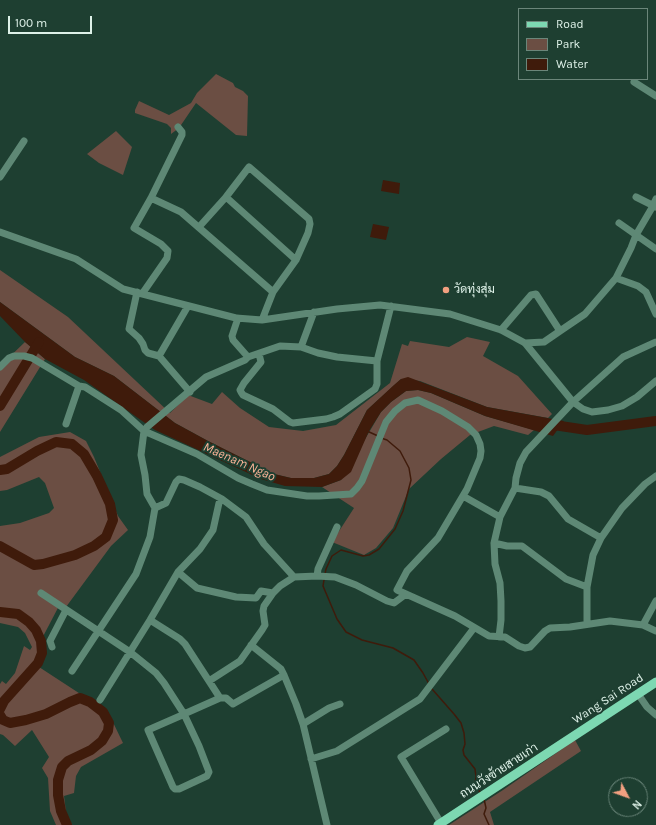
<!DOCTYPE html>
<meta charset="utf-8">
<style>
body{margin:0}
#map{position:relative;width:656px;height:825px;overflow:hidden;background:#1e3f31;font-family:Karla,sans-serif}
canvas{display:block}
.legend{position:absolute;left:518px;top:8px;width:130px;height:72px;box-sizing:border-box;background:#1e3f31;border:1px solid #6b867a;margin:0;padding:5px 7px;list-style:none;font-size:12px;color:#def1e8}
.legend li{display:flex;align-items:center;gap:8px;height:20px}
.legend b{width:20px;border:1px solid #6b867a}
.north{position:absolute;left:608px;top:777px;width:40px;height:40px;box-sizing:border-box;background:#1e3f31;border:1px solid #6b867a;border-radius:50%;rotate:131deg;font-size:11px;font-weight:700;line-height:16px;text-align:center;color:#def1e8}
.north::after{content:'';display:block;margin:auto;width:14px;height:18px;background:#f2a080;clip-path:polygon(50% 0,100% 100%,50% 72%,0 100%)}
.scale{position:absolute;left:8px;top:16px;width:84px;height:18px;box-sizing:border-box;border:2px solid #def1e8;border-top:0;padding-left:5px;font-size:12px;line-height:14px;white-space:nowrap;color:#def1e8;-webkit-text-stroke:3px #1e3f31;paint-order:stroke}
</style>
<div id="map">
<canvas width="656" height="825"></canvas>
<ul class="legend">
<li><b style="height:5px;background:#7dd8b2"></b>Road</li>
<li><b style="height:11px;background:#6b4e43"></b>Park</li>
<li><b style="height:11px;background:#3f1b0b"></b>Water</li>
</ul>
<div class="north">N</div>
<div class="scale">100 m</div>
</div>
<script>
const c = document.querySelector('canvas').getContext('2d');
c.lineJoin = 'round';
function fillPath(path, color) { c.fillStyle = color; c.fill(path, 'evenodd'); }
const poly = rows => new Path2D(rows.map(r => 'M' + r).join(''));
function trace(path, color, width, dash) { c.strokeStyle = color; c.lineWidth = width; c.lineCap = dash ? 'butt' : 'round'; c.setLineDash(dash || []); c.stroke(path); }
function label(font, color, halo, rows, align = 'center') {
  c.font = font + ' Karla,Sarabun,sans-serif'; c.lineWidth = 4; c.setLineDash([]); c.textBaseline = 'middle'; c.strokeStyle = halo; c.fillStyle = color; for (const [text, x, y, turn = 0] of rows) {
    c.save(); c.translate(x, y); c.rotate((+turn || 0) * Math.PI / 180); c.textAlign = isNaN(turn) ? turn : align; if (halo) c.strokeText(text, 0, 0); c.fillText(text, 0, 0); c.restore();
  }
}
fillPath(poly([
 [216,74,233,83,235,87,243,91,248,96,247,136,236,135,196,103,179,128,171,134,171,128,167,124,135,113,135,110,139,101,169,115,191,103,197,93],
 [116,131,132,147,123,175,99,163,87,154],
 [0,270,68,317,170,413,188,395,212,404,222,392,240,408,269,427,303,431,336,425,390,383,402,344,408,346,410,341,449,347,467,337,490,342,483,356,518,376,552,414,548,418,487,407,420,381,401,379,367,410,344,455,337,466,329,474,314,478,291,478,274,474,208,441,175,423,114,376,75,357,0,302],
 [25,342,45,359,0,432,0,366],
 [418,390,431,393,485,416,534,430,528,435,494,426,470,435,441,459,409,489,393,528,376,548,364,555,332,542,354,508,322,487,341,480,381,412,391,402,406,391],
 [70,432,86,441,94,457,118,516,128,530,111,546,66,607,60,604,37,648,39,667,108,712,123,743,81,767,76,776,74,793,64,796,66,812,72,825,56,825,50,811,48,778,42,768,49,757,32,730,15,746,3,735,0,734,0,684,2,681,6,684,15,673,24,646,30,650,32,647,25,633,18,627,0,623,0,526,20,523,49,513,54,508,45,483,39,477,7,490,0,491,0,457,39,437],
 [575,740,581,751,490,812,494,825,449,825,503,790]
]), '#6b4e43');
fillPath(poly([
 [383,180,400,183,399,194,381,191],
 [373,224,389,227,386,240,370,237],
 [0,302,75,357,114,376,175,423,208,441,274,474,291,478,314,478,329,474,337,466,344,455,367,410,394,385,401,379,408,377,487,407,564,421,553,436,485,416,431,393,418,390,406,391,391,402,381,412,369,431,351,472,341,480,322,487,285,486,261,479,155,430,84,380,45,359,25,342,0,316]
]), '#3f1b0b');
trace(poly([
 [367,431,378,436],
 [325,574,326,569,332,556,341,550,363,556,369,555,379,549,395,529,403,511,411,480,409,468,400,451,387,440,381,438],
 [324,580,323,586,337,619,346,632,362,640,393,648,414,660,423,673,429,684],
 [432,689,454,714,461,723,464,733,465,744,463,750,464,755,475,769,476,777,475,784,481,794],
 [484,799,486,808,484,814,489,825]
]), '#3f1b0b', 1.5);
trace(poly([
 [0,406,39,342],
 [547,424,587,430,656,421],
 [0,470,7,469,37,451,56,442,72,444,84,454,97,476,110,504,113,520,106,537,94,546,75,555,43,564,34,565,0,546],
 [0,612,18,614,29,622,36,630,41,641,42,653,38,663,4,701,0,709],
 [0,715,3,720,10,723,26,720,46,714,70,702,80,698,90,702,103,712,109,723,108,731,102,741,91,750,68,761,62,767,58,780,58,795,61,811,67,825]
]), '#3f1b0b', 10);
trace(poly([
 [634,82,656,96],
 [0,177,24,141],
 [226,197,296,260],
 [636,197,656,207],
 [151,198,181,212,273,292],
 [619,223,656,249],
 [199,227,226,197,249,167,309,219,310,224,308,233,296,260,273,292,262,320],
 [0,232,76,259,123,289,236,318,262,320,337,309,380,305,450,314,501,330,525,343,573,402,583,409,592,412,608,410,622,406,637,397,656,381],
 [616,278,638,286,646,292,656,314],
 [137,292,129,329,139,338,143,344,145,350,148,353,159,356,188,306],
 [142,294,167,258,168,251,161,244,134,228,151,198,182,135,182,132,178,127],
 [238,318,232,336,233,340,248,357],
 [501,330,531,295,536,294,560,331,585,314,616,278,631,248,636,235,653,206,656,199],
 [525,343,544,342,560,331],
 [301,347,314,312],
 [259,354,261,362,244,383,240,390,241,392,243,395,273,409,290,422,293,423,326,419,333,417,340,414,375,389,377,384,377,361],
 [159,356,190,392],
 [0,367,9,358,14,356,24,356,32,358,79,386,85,387,121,410,144,431,197,454,238,478,252,484,267,490,307,496,319,496,351,494,357,488,362,481,386,422,395,411,405,403,418,400,442,411,468,427,476,435,480,444,481,451,480,458,467,489,438,538,407,571,397,590,455,616,489,636,505,637,519,646,525,648,530,647,545,631,550,628,570,627,610,621,643,625,656,631],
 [66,424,79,386],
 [515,488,541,492,549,496,568,519,601,538],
 [463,496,500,517],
 [155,508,166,503,176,482,179,479,184,480,200,487,222,499,246,517,264,544,294,577],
 [494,543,507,546,522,546,566,579,587,587],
 [178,572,197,588,236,597,256,598,261,591,273,593],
 [317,576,318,569,337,527],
 [41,593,130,652,156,673,164,683,184,714,199,746,209,772,207,776,179,789,175,789,173,787,148,730,180,716,184,714,220,698,226,698,233,704,284,675],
 [150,620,180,639,185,644,220,698],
 [587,624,587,587,593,555,601,538,622,508,645,484,656,476],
 [643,625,656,601],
 [499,637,501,620,501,601,500,583,495,564,494,543,500,517,515,488,516,478,520,463,526,452,573,402,623,357,656,342],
 [251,645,281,669,284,675,296,704,303,724,327,825],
 [52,647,50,641,66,610],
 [72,671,136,574,150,537,155,508,147,494,145,475,141,455,144,431,147,427,206,377,245,360,248,357,280,346,301,347,318,353,337,357,377,361,391,306],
 [209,681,240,661,262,630,265,625,263,611,264,606,273,593,280,586,294,577,317,576,335,577,356,585,387,601,394,603,406,594],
 [638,694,647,707,656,715],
 [100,700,150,620,178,572,200,549,213,530,219,503,222,499],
 [303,724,329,708,340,704],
 [311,759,337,751,420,699,474,628],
 [441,823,401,757,446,729]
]), '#5e8875', 7);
trace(poly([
 [438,825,656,682]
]), '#7dd8b2', 9);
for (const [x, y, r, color] of [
 [446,290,4,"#f2a080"]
]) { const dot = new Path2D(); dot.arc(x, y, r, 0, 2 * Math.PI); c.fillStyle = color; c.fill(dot); trace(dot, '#1e3f31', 1.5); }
label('12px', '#def1e8', '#1e3f31', [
 ["วัดทุ่งสุ่ม",454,290]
], 'left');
label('12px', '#def1e8', '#1e3f31', [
 ["Wang Sai Road",608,699,-33],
 ["ถนนวังซ้ายสายเก่า",499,771,-33]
]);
label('italic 13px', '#fbb498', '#1e3f31', [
 ["Maenam Ngao",239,462,24]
]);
</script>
